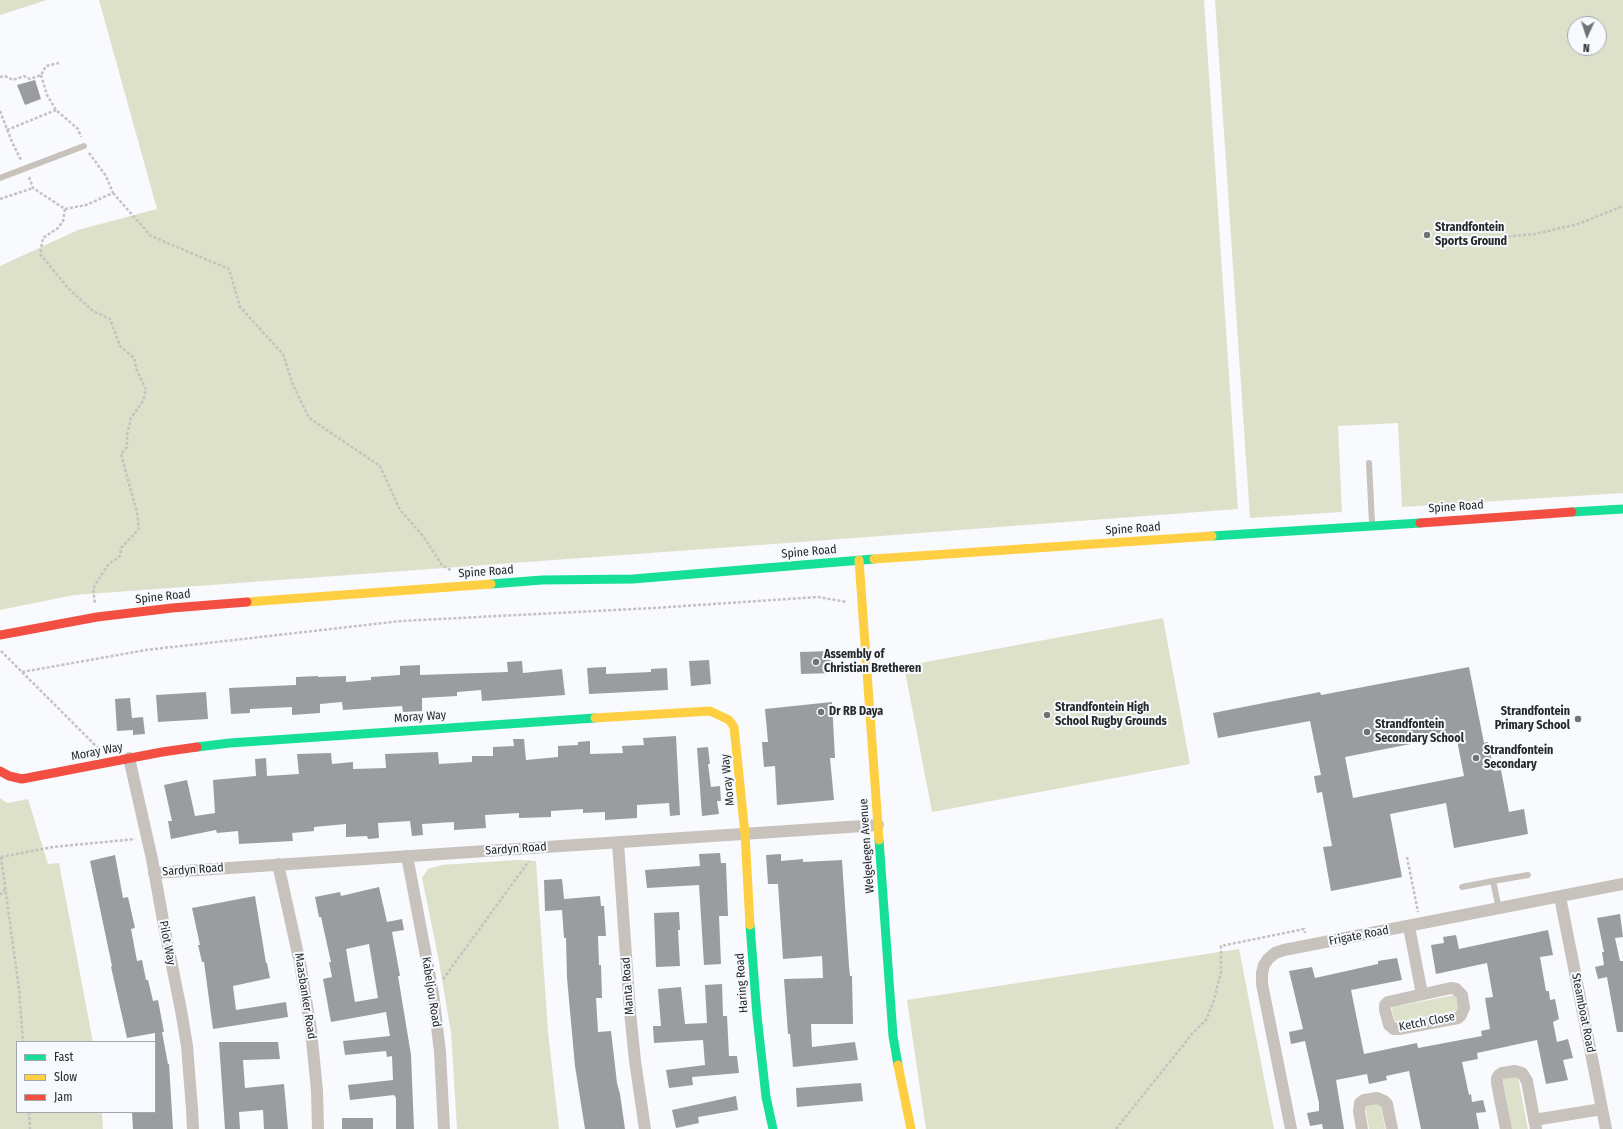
<!DOCTYPE html>
<style>
body{margin:0}
#map{position:relative;width:1623px;height:1129px;overflow:hidden;background:#f8fafd;font-family:"Fira Sans Condensed",sans-serif}
canvas{display:block}
.legend{position:absolute;left:16px;top:1041px;width:140px;height:72px;box-sizing:border-box;background:#f6faff;border:1px solid #a3a6aa;margin:0;padding:5px 7px;list-style:none;font-size:12px;color:#27282a}
.legend li{display:flex;align-items:center;gap:8px;height:20px}
.legend b{width:20px;border:1px solid #a3a6aa}
.north{position:absolute;left:1567px;top:16px;width:40px;height:40px;box-sizing:border-box;background:#f6faff;border:1px solid #a3a6aa;border-radius:50%;rotate:183deg;font-size:11px;font-weight:700;line-height:16px;text-align:center;color:#27282a}
.north::after{content:'';display:block;margin:auto;width:14px;height:18px;background:#707274;clip-path:polygon(50% 0,100% 100%,50% 72%,0 100%)}
</style>
<div id="map">
<canvas width="1623" height="1129"></canvas>
<ul class="legend">
<li><b style="height:5px;background:#16e098"></b>Fast</li>
<li><b style="height:5px;background:#ffcf43"></b>Slow</li>
<li><b style="height:5px;background:#f24e42"></b>Jam</li>
</ul>
<div class="north">N</div>
</div>
<script>
const c = document.querySelector('canvas').getContext('2d');
c.lineJoin = 'round';
function fillPath(path, color) { c.fillStyle = color; c.fill(path, 'evenodd'); }
const poly = rows => new Path2D(rows.map(r => 'M' + r).join(''));
function trace(path, color, width, dash) { c.strokeStyle = color; c.lineWidth = width; c.lineCap = dash ? 'butt' : 'round'; c.setLineDash(dash || []); c.stroke(path); }
function label(font, color, halo, rows, align = 'center') {
  c.font = font + ' "Fira Sans Condensed",sans-serif'; c.lineWidth = 4; c.setLineDash([]); c.textBaseline = 'middle'; c.strokeStyle = halo; c.fillStyle = color; for (const [text, x, y, turn = 0] of rows) {
    c.save(); c.translate(x, y); c.rotate((+turn || 0) * Math.PI / 180); c.textAlign = isNaN(turn) ? turn : align; if (halo) c.strokeText(text, 0, 0); c.fillText(text, 0, 0); c.restore();
  }
}
fillPath(poly([
 [0,0,47,0,0,15],
 [99,0,1204,0,1238,509,801,542,74,595,0,610,0,266,78,230,157,209],
 [1215,0,1623,0,1623,493,1402,507,1398,423,1338,426,1342,512,1250,518],
 [1575,24,1599,24,1599,48,1575,48],
 [1163,618,1190,764,932,812,904,666],
 [0,798,7,803,28,799,48,864,59,863,93,1042,17,1042,17,1112,102,1112,103,1129,0,1129],
 [517,860,536,861,548,1031,559,1129,457,1129,451,1033,438,956,422,878,428,869,441,865],
 [1239,949,1274,1129,926,1129,907,1000],
 [1455,995,1459,1007,1455,1011,1398,1022,1394,1021,1392,1010,1393,1007],
 [1514,1076,1518,1077,1528,1129,1512,1129,1503,1081,1505,1077],
 [1378,1103,1381,1106,1385,1129,1369,1129,1365,1106,1368,1104]
]), '#dee1ca');
fillPath(poly([
 [35,80,41,99,25,105,17,85],
 [831,651,832,673,801,674,800,652],
 [709,660,711,684,691,686,689,661],
 [522,661,523,673,562,669,565,695,482,701,481,690,457,692,457,696,422,698,422,711,403,712,402,706,343,710,342,702,320,704,320,713,292,715,292,707,250,709,250,713,231,714,229,688,296,685,296,677,318,676,318,677,346,676,346,682,371,680,371,677,400,675,400,666,420,665,420,675,508,672,507,662],
 [606,667,606,674,651,672,651,669,667,668,668,690,589,694,587,668],
 [1469,667,1484,743,1488,742,1494,771,1501,770,1509,812,1524,809,1528,834,1454,848,1446,803,1390,814,1402,877,1331,891,1323,847,1332,846,1322,792,1317,793,1314,776,1321,775,1310,721,1218,738,1213,713,1320,692,1321,695],
 [1456,735,1464,776,1353,798,1345,757],
 [206,692,208,719,158,722,156,695],
 [130,698,132,718,143,717,145,734,133,735,133,730,117,731,115,699],
 [832,702,835,758,830,758,834,800,777,805,775,766,764,767,762,742,768,742,765,709],
 [676,736,680,815,670,816,669,803,637,805,637,818,605,820,605,812,583,813,583,809,551,811,551,817,519,818,519,813,485,815,486,828,454,830,454,822,422,824,423,835,412,836,410,821,378,823,379,838,368,839,367,836,346,837,346,824,314,827,314,831,292,833,293,841,239,844,238,831,217,833,216,830,171,839,168,821,172,821,164,785,187,780,195,816,215,813,213,780,256,776,255,759,266,758,267,776,299,774,297,754,331,753,332,764,353,762,353,769,386,768,385,754,438,752,439,764,472,762,472,756,493,756,493,747,514,746,513,739,524,739,526,760,558,757,558,746,578,745,578,742,590,741,590,754,623,753,622,746,644,745,643,738],
 [708,747,710,764,708,764,711,787,720,786,721,801,717,801,719,814,702,816,697,748],
 [720,853,721,863,726,863,728,916,719,916,721,964,704,965,699,885,647,888,645,870,700,866,699,854],
 [781,854,781,861,803,859,803,862,842,860,849,966,850,976,852,976,853,1024,811,1024,812,1047,855,1042,858,1060,793,1067,790,1034,788,1034,784,979,823,978,822,956,783,959,778,884,768,884,766,855],
 [115,855,123,898,128,897,135,928,131,929,137,961,142,960,146,980,148,980,153,1001,158,1000,164,1032,162,1032,168,1064,169,1064,173,1129,133,1129,132,1112,155,1112,155,1033,127,1038,111,967,112,966,90,861],
 [562,879,564,899,600,896,601,906,604,906,606,936,598,936,599,965,601,965,602,998,596,998,598,1032,611,1031,617,1083,620,1094,625,1129,585,1129,575,1066,567,978,566,938,564,938,562,910,545,911,544,880],
 [379,887,387,922,402,919,404,930,392,932,400,976,398,976,411,1055,414,1129,396,1129,396,1098,394,1095,350,1100,348,1085,393,1080,392,1056,387,1057,386,1051,345,1055,343,1041,390,1036,386,1012,331,1022,323,979,332,977,329,962,331,962,321,917,319,917,315,897,340,892,341,896],
 [369,944,378,998,355,1002,346,949],
 [255,896,266,963,267,963,270,978,233,986,236,1010,286,1002,288,1017,213,1029,204,962,202,962,198,945,200,945,192,908],
 [679,912,680,930,678,930,680,966,656,967,654,913],
 [1620,914,1623,937,1615,938,1620,961,1623,961,1623,1032,1617,1032,1607,977,1598,979,1595,967,1604,965,1602,952,1604,952,1597,918],
 [1548,930,1553,955,1540,957,1546,991,1549,991,1550,1000,1555,999,1559,1019,1553,1022,1557,1042,1568,1039,1573,1058,1563,1060,1568,1080,1546,1084,1537,1040,1477,1053,1478,1059,1462,1062,1469,1095,1471,1094,1472,1102,1483,1100,1486,1112,1476,1113,1479,1129,1421,1129,1409,1071,1386,1076,1387,1080,1369,1084,1367,1074,1336,1080,1344,1129,1323,1129,1322,1124,1310,1126,1307,1113,1319,1111,1319,1103,1305,1041,1291,1044,1289,1032,1303,1029,1289,971,1312,967,1315,978,1378,964,1378,961,1397,958,1402,980,1351,990,1364,1054,1417,1043,1418,1048,1482,1036,1481,1031,1490,1029,1485,998,1493,997,1487,963,1436,974,1431,945,1444,943,1443,937,1456,935,1459,949],
 [722,984,723,1016,727,1016,729,1056,737,1056,739,1073,692,1077,693,1085,669,1088,666,1070,705,1065,703,1040,654,1043,653,1026,661,1026,658,989,681,987,685,1024,707,1023,705,985],
 [219,1042,278,1042,280,1059,243,1060,245,1088,284,1084,288,1129,264,1129,263,1110,239,1112,240,1129,225,1129],
 [861,1083,863,1101,797,1107,796,1088],
 [736,1096,738,1110,698,1117,699,1123,676,1128,672,1110],
 [342,1118,373,1118,373,1129,342,1129]
]), '#9a9c9e');
trace(poly([
 [41,75,47,95,56,110,78,129,81,137],
 [0,77,5,76,13,80,24,76,30,79,41,75,46,66,59,63],
 [0,111,12,142,21,160],
 [7,130,56,110],
 [29,177,33,188,65,209,86,205,113,193,106,176,89,153],
 [113,193,151,236,229,269,240,307,283,354,293,385,309,418,380,466,400,510,423,536,442,565,452,571],
 [0,199,33,188],
 [65,209,63,221,58,228,43,238,40,254,68,288,93,311,110,319,120,346,134,358,137,371,146,389,143,401,131,418,127,435,127,447,121,454,137,513,139,529,121,548,120,556,109,564,101,575,93,589,95,603],
 [1503,237,1535,234,1578,224,1623,206],
 [1,651,98,748],
 [22,672,146,650,401,621,654,608,818,597,847,602],
 [1,857,19,989,23,1042],
 [1,857,53,847,135,839],
 [1407,857,1418,912],
 [0,895,6,888],
 [443,979,529,861],
 [29,1112,30,1129],
 [1116,1129,1192,1034,1206,1020,1213,1003,1221,972,1221,946,1304,929,1305,933]
]), '#c5c2bf', 2.5, [3, 2]);
trace(poly([
 [0,178,84,146],
 [1369,463,1372,523],
 [1493,881,1528,875],
 [1462,887,1493,881,1499,909]
]), '#c8c2bc', 6);
trace(poly([
 [129,758,152,859,164,926,181,1010,187,1046,192,1109,193,1129],
 [618,843,630,1012,635,1061,645,1129],
 [407,856,433,993,440,1052,444,1129],
 [278,864,300,963,311,1030,317,1091,318,1129],
 [154,873,878,825],
 [1560,897,1606,1129],
 [1409,927,1422,994],
 [1451,988,1456,989,1462,995,1464,1008,1461,1015,1458,1018,1399,1029,1394,1029,1389,1025,1385,1010,1385,1005,1388,1002,1451,988],
 [1534,1120,1602,1109],
 [1291,1129,1262,984,1262,973,1264,965,1268,959,1275,953,1284,950,1623,884],
 [1362,1129,1359,1111,1360,1103,1364,1100,1377,1098,1384,1101,1387,1104,1392,1129],
 [1506,1129,1497,1083,1497,1078,1499,1075,1502,1073,1515,1071,1522,1073,1527,1081,1536,1129]
]), '#c8c2bc', 12);
trace(poly([
 [1572,512,1623,509],
 [1212,536,1420,523],
 [491,584,542,580,633,579,874,559],
 [197,747,230,743,595,718],
 [879,840,893,1036,898,1065],
 [750,925,757,1016,766,1097,773,1129]
]), '#16e098', 9);
trace(poly([
 [874,559,1212,536],
 [859,560,879,840],
 [247,602,491,584],
 [595,718,710,711,729,720,734,727,745,834,750,925],
 [898,1065,911,1129]
]), '#ffcf43', 9);
trace(poly([
 [1420,523,1572,512],
 [0,635,97,617,172,608,247,602],
 [0,771,9,776,22,779,162,752,197,747]
]), '#f24e42', 9);
for (const [x, y, r, color] of [
 [1427,235,4,"#707274"],
 [816,662,4,"#707274"],
 [821,712,4,"#707274"],
 [1047,715,4,"#707274"],
 [1578,719,4,"#707274"],
 [1367,732,4,"#707274"],
 [1476,758,4,"#707274"]
]) { const dot = new Path2D(); dot.arc(x, y, r, 0, 2 * Math.PI); c.fillStyle = color; c.fill(dot); trace(dot, '#f6faff', 1.5); }
label('bold 12px', '#27282a', '#f6faff', [
 ["Strandfontein",1435,228],
 ["Sports Ground",1435,242],
 ["Assembly of",824,655],
 ["Christian Bretheren",824,669],
 ["Strandfontein High",1055,708],
 ["School Rugby Grounds",1055,722],
 ["Dr RB Daya",829,712],
 ["Strandfontein",1570,712,"right"],
 ["Primary School",1570,726,"right"],
 ["Strandfontein",1375,725],
 ["Secondary School",1375,739],
 ["Strandfontein",1484,751],
 ["Secondary",1484,765]
], 'left');
label('12px', '#27282a', '#f6faff', [
 ["Spine Road",1456,507,-4],
 ["Spine Road",1133,529,-4],
 ["Spine Road",809,552,-5],
 ["Spine Road",486,572,-4],
 ["Spine Road",163,597,-6],
 ["Moray Way",420,717,-4],
 ["Moray Way",97,752,-11],
 ["Moray Way",728,780,-96],
 ["Welgelegen Avenue",867,846,-94],
 ["Sardyn Road",516,849,-4],
 ["Sardyn Road",193,870,-4],
 ["Frigate Road",1359,936,-11],
 ["Pilot Way",167,943,79],
 ["Haring Road",742,983,-94],
 ["Manta Road",628,986,-94],
 ["Kabeljou Road",431,992,81],
 ["Maasbanker Road",305,996,81],
 ["Steamboat Road",1583,1013,79],
 ["Ketch Close",1427,1022,-11]
]);
</script>
